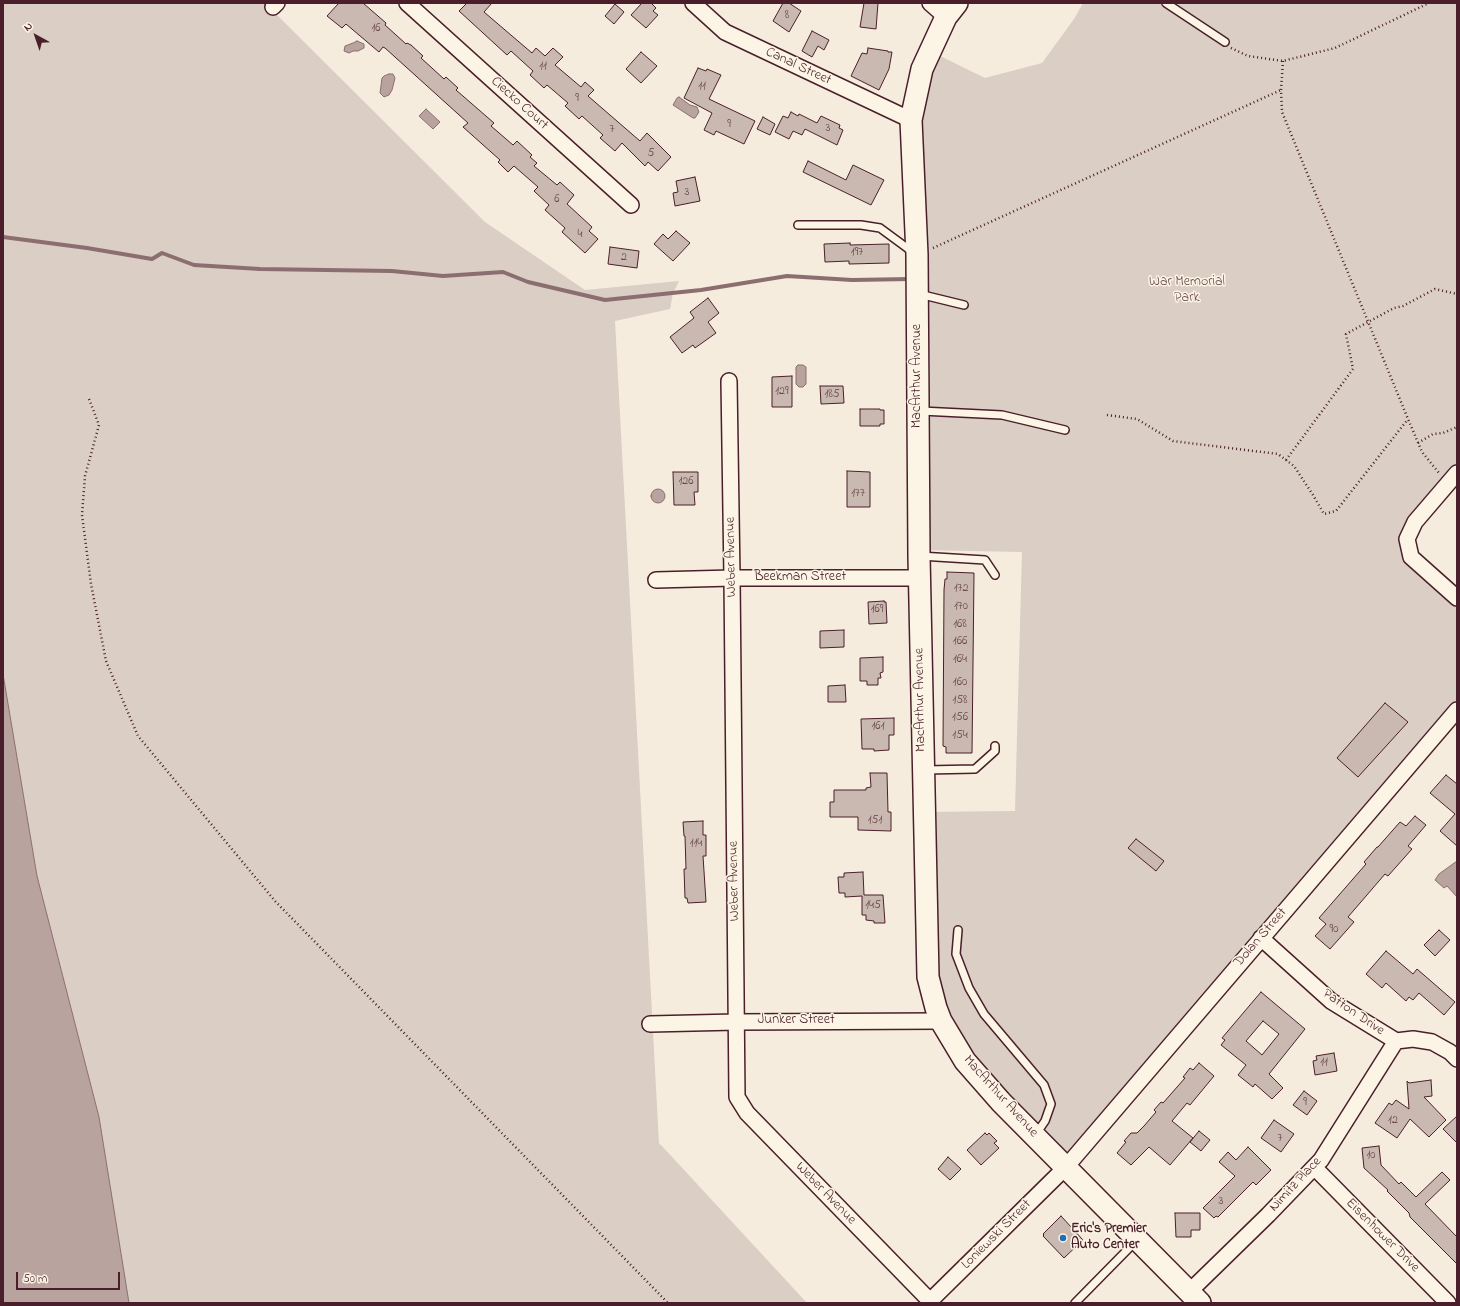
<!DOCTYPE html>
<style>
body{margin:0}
#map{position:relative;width:1460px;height:1306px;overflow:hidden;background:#f5ecde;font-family:"Indie Flower",sans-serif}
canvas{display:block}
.frame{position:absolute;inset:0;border:4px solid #4a1f2b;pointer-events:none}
.north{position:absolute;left:16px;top:16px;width:40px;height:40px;-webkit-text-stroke:3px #fcf5e5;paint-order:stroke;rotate:320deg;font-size:11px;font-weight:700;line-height:16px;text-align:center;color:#4a1f2b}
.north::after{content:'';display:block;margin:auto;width:14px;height:18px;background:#4a1f2b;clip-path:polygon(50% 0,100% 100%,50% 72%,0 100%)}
.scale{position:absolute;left:16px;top:1272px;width:104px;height:18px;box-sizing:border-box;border:2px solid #4a1f2b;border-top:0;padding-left:5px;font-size:12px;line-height:14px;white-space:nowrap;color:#4a1f2b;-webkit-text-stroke:3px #fcf5e5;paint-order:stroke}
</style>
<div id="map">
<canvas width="1460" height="1306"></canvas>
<div class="frame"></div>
<div class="north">N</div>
<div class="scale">50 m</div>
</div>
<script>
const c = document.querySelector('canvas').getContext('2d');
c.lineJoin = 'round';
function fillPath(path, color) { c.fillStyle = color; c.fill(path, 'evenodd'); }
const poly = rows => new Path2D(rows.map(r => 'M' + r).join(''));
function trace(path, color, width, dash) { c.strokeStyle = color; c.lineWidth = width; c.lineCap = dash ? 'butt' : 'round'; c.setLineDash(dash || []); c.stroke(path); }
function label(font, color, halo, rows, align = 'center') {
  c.font = font + ' "Indie Flower",sans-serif'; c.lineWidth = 3; c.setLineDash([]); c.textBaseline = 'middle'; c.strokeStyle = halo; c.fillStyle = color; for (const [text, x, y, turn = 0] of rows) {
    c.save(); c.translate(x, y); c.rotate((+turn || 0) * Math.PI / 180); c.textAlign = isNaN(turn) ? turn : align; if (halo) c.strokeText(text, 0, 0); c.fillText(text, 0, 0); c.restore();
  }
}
fillPath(poly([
 [3,3,280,3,273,11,485,222,585,290,679,281,673,293,670,309,615,321,659,1144,661,1145,807,1303,129,1303,99,1117,37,876,3,674],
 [1083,3,1457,3,1457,473,1415,522,1411,557,1457,598,1457,710,1066,1167,941,1021,924,812,1015,811,1022,552,919,550,911,120,930,51,985,78,1042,63,1074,19]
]), '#dbcec4');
const water = poly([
 [357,41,364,44,364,48,358,51,353,51,349,53,344,51,345,46,353,43,357,41],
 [389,74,393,74,395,78,392,90,389,95,384,97,380,93,382,78,384,76,389,74],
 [679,97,690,105,697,107,699,112,695,118,693,118,673,105,677,98,679,97],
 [426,109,440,122,433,129,419,116,426,109],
 [798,365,803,365,806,367,806,384,803,387,799,387,796,384,796,367,798,365],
 '651 496a7 7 0 1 1 14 0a7 7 0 1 1-14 0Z',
 [3,674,37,876,99,1117,129,1303,3,1303,3,674],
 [1457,861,1457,897,1447,886,1444,888,1435,880,1439,874,1457,861]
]);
fillPath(water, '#b8a39e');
trace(water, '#8c6e70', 1);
trace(poly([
 [3,237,87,248,152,259,162,253,194,265,260,269,392,271,443,276,503,272,528,282,605,300,701,290,787,276,852,280,911,279]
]), '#8c6e70', 4);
const building = poly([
 [339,3,363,3,386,23,385,25,406,44,407,43,411,45,423,56,421,58,444,79,446,77,458,88,456,90,494,123,491,126,513,145,517,141,532,155,530,157,537,163,534,166,557,185,560,182,574,195,567,204,592,227,589,231,598,239,585,253,562,232,565,228,545,210,549,205,534,191,538,187,514,166,508,172,498,162,500,160,463,127,468,123,385,48,383,47,379,52,346,24,342,28,327,16,339,3],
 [467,3,492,3,484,12,532,53,536,48,545,56,553,48,563,57,555,65,581,87,585,82,594,90,588,96,640,141,647,133,671,157,658,171,648,162,645,166,622,143,615,151,600,138,603,135,582,116,579,119,565,106,568,103,547,85,544,88,530,75,533,71,511,51,507,55,459,11,467,3],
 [642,3,651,3,656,8,653,11,658,15,646,28,631,15,642,3],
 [783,3,789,3,801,11,789,32,773,21,783,3],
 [864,3,878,3,876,29,860,27,864,3],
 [615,4,624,12,614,24,605,16,615,4],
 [812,31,829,40,824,50,818,46,812,57,802,51,812,31],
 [868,48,888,51,888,52,892,52,889,69,879,90,851,76,862,53,867,54,868,48],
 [641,52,657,66,641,83,626,69,641,52],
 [698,68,706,71,707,69,721,75,709,99,755,121,744,144,716,131,714,135,704,130,712,113,684,98,698,68],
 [791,112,798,116,799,114,817,123,821,116,840,125,839,128,843,130,837,145,805,129,802,135,793,131,789,139,775,132,783,116,788,118,791,112],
 [763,117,775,124,770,135,757,129,763,117],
 [808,161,846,180,853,165,884,180,871,205,803,172,808,161],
 [695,177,700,201,675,206,673,193,678,192,676,181,695,177],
 [676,231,690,243,673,261,654,244,663,234,668,239,676,231],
 [850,243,850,245,889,244,889,263,849,264,849,261,825,262,824,244,850,243],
 [610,247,639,251,637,268,608,264,610,247],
 [708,298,719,313,708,322,716,333,695,348,693,345,682,353,670,337,694,318,690,312,708,298],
 [792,376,792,407,772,407,772,377,792,376],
 [820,386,843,386,844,403,821,404,820,386],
 [860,409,880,409,880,410,884,410,884,424,880,424,880,426,860,426,860,409],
 [847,471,870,472,870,507,847,507,847,471],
 [673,472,698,472,698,492,694,492,695,505,674,505,673,472],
 [947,572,974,573,972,753,946,753,946,747,943,746,944,590,945,579,947,579,947,572],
 [884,601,884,602,886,602,887,623,869,624,868,602,884,601],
 [844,630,844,647,820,648,820,631,844,630],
 [883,657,883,672,880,673,881,678,878,678,878,685,867,685,867,681,860,681,860,658,883,657],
 [845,685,846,702,828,702,828,686,845,685],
 [1385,703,1408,722,1358,777,1337,758,1385,703],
 [894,718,894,735,889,735,889,750,874,751,874,749,862,749,861,719,894,718],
 [870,773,887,773,888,812,891,812,891,831,858,830,858,817,830,817,830,802,834,802,834,790,866,790,866,788,871,787,870,773],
 [1446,775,1457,784,1457,846,1440,831,1455,814,1430,793,1446,775],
 [1415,816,1426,825,1408,846,1412,849,1388,876,1385,874,1348,917,1354,922,1330,949,1315,936,1326,924,1319,918,1366,864,1364,862,1377,847,1378,847,1400,822,1406,826,1415,816],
 [703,821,703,835,706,835,706,856,703,856,706,902,688,903,687,898,685,898,684,869,686,869,685,836,684,836,683,822,703,821],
 [1136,839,1164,861,1156,871,1128,848,1136,839],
 [863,872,864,895,883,895,885,923,874,923,874,921,866,920,866,915,862,915,862,896,845,897,845,893,839,893,838,877,844,877,844,873,863,872],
 [1439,930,1450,940,1435,956,1424,945,1439,930],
 [1386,951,1413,974,1417,969,1455,1002,1444,1015,1419,993,1413,1000,1409,997,1406,1001,1386,983,1382,988,1366,974,1386,951],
 [1261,992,1305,1029,1269,1074,1283,1088,1272,1099,1255,1084,1253,1087,1238,1075,1246,1065,1221,1045,1225,1040,1222,1038,1261,992],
 [1263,1021,1279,1034,1262,1055,1246,1041,1263,1021],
 [1334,1053,1337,1071,1315,1075,1313,1061,1317,1060,1316,1056,1334,1053],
 [1199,1063,1214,1076,1190,1105,1187,1103,1172,1121,1193,1138,1170,1165,1149,1147,1131,1165,1117,1153,1126,1142,1124,1141,1131,1133,1137,1133,1144,1126,1156,1112,1154,1110,1161,1102,1163,1103,1185,1078,1183,1077,1190,1068,1193,1070,1199,1063],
 [1431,1080,1432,1096,1424,1097,1446,1120,1429,1137,1410,1119,1397,1138,1375,1123,1389,1103,1392,1105,1396,1100,1409,1109,1407,1081,1409,1083,1431,1080],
 [1304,1091,1317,1101,1307,1115,1293,1105,1304,1091],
 [1457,1116,1457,1143,1443,1129,1457,1116],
 [1274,1120,1294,1134,1281,1152,1261,1138,1274,1120],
 [1199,1131,1210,1140,1201,1151,1190,1142,1199,1131],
 [985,1133,987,1135,989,1133,997,1141,994,1143,999,1148,981,1165,967,1150,985,1133],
 [1379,1146,1381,1165,1399,1184,1401,1182,1416,1197,1442,1172,1450,1180,1425,1204,1457,1237,1457,1264,1410,1217,1409,1213,1387,1191,1388,1190,1364,1168,1362,1148,1379,1146],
 [1248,1147,1271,1170,1256,1185,1253,1182,1218,1217,1216,1216,1214,1218,1203,1208,1235,1176,1219,1162,1228,1152,1236,1160,1248,1147],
 [948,1157,961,1169,950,1180,938,1169,948,1157],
 [1175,1213,1200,1213,1200,1230,1191,1230,1191,1237,1176,1237,1175,1213],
 [1061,1216,1083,1240,1064,1258,1043,1236,1044,1235,1043,1234,1061,1216]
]);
fillPath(building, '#cab9b1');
trace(building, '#4a1f2b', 1);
const lane = poly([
 [1166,3,1225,42],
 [798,225,861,225,880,228,914,253],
 [919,294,964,305],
 [921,411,1002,415,1065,430],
 [920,556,985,560,995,575],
 [925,770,975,769,995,751,995,746],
 [958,930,956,954,969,988,984,1014,1044,1085,1051,1104,1045,1121,1036,1134],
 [1075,1303,1136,1241]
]);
const street = poly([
 [407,3,631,205],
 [693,3,725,32,911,120],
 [930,3,946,17],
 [273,7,277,3],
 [729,381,732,578,737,1097,747,1113,932,1303],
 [1457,473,1415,522,1407,539,1411,557,1457,598],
 [656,580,732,578,919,578],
 [1261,938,1331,1001,1396,1041,1413,1039,1432,1042,1450,1052,1457,1059],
 [650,1024,736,1022,941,1021],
 [1315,1168,1448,1303],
 [1189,1292,1268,1215,1321,1160,1396,1041],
 [928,1303,1066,1167,1457,710]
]);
const secondary = poly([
 [957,3,946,17,922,69,911,120,917,255,919,556,928,977,936,1008,941,1021,965,1061,1001,1102,1200,1303]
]);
trace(lane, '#4a1f2b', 10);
trace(street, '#4a1f2b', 18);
trace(secondary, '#4a1f2b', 24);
trace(poly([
 [1231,48,1248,56,1283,61,1335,48,1429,3],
 [1283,61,1281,90,1282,112,1408,419,1422,452,1439,473],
 [933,248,1281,90],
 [89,399,99,425,85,476,82,515,91,584,106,661,138,736,275,901,668,1303],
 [1107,415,1137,419,1173,441,1278,454,1294,466,1313,495,1324,514,1336,511,1408,419],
 [1418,443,1433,434,1443,433,1457,427],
 [1286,460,1353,369,1346,334,1394,308,1403,306,1435,289,1457,294]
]), '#4a1f2b', 2.5, [1, 3]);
trace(lane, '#fcf5e5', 7);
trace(street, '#fcf5e5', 15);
trace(secondary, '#fcf5e5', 21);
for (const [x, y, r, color] of [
 [1063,1238,4,"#1f6fb2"]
]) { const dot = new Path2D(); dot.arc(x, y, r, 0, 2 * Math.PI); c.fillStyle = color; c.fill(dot); trace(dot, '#fcf5e5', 1.5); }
label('12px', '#6a464c', null, [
 ["8",787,16],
 ["16",376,29],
 ["11",543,67],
 ["11",702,87],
 ["9",577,99],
 ["9",729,125],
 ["3",828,129],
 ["7",612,130],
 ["5",651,154],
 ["3",687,193],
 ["6",557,200],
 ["4",580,235],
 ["197",857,253],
 ["2",624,258],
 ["129",782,392],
 ["185",832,395],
 ["126",686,482],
 ["177",858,494],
 ["172",961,589],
 ["170",961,607],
 ["169",877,610],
 ["168",960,625],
 ["166",960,642],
 ["164",960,660],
 ["160",960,683],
 ["158",960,701],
 ["156",960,718],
 ["161",878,727],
 ["154",960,736],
 ["151",875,821],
 ["114",696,844],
 ["145",873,906],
 ["90",1334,930],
 ["11",1324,1063],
 ["9",1305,1103],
 ["12",1393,1121],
 ["7",1280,1139],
 ["10",1371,1156],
 ["3",1221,1202]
]);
label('14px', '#4a1f2b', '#fcf5e5', [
 ["Canal Street",798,67,25],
 ["Ciecko Court",519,104,42],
 ["MacArthur Avenue",918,376,-90],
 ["Weber Avenue",732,557,-91],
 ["Beekman Street",800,578],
 ["MacArthur Avenue",921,700,-91],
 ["Weber Avenue",735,881,-91],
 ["Dolan Street",1261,938,-49],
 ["Patton Drive",1353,1013,34],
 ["Junker Street",796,1021],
 ["MacArthur Avenue",1000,1097,48],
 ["Nimitz Place",1296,1185,-47],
 ["Weber Avenue",825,1194,46],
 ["Loniewski Street",997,1235,-45],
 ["Eisenhower Drive",1382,1236,45]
]);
label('14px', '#6e4b51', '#fcf5e5', [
 ["War Memorial",1187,283],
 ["Park",1187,299]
]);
label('bold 14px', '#4a1f2b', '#fcf5e5', [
 ["Eric's Premier",1071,1230],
 ["Auto Center",1071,1246]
], 'left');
</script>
